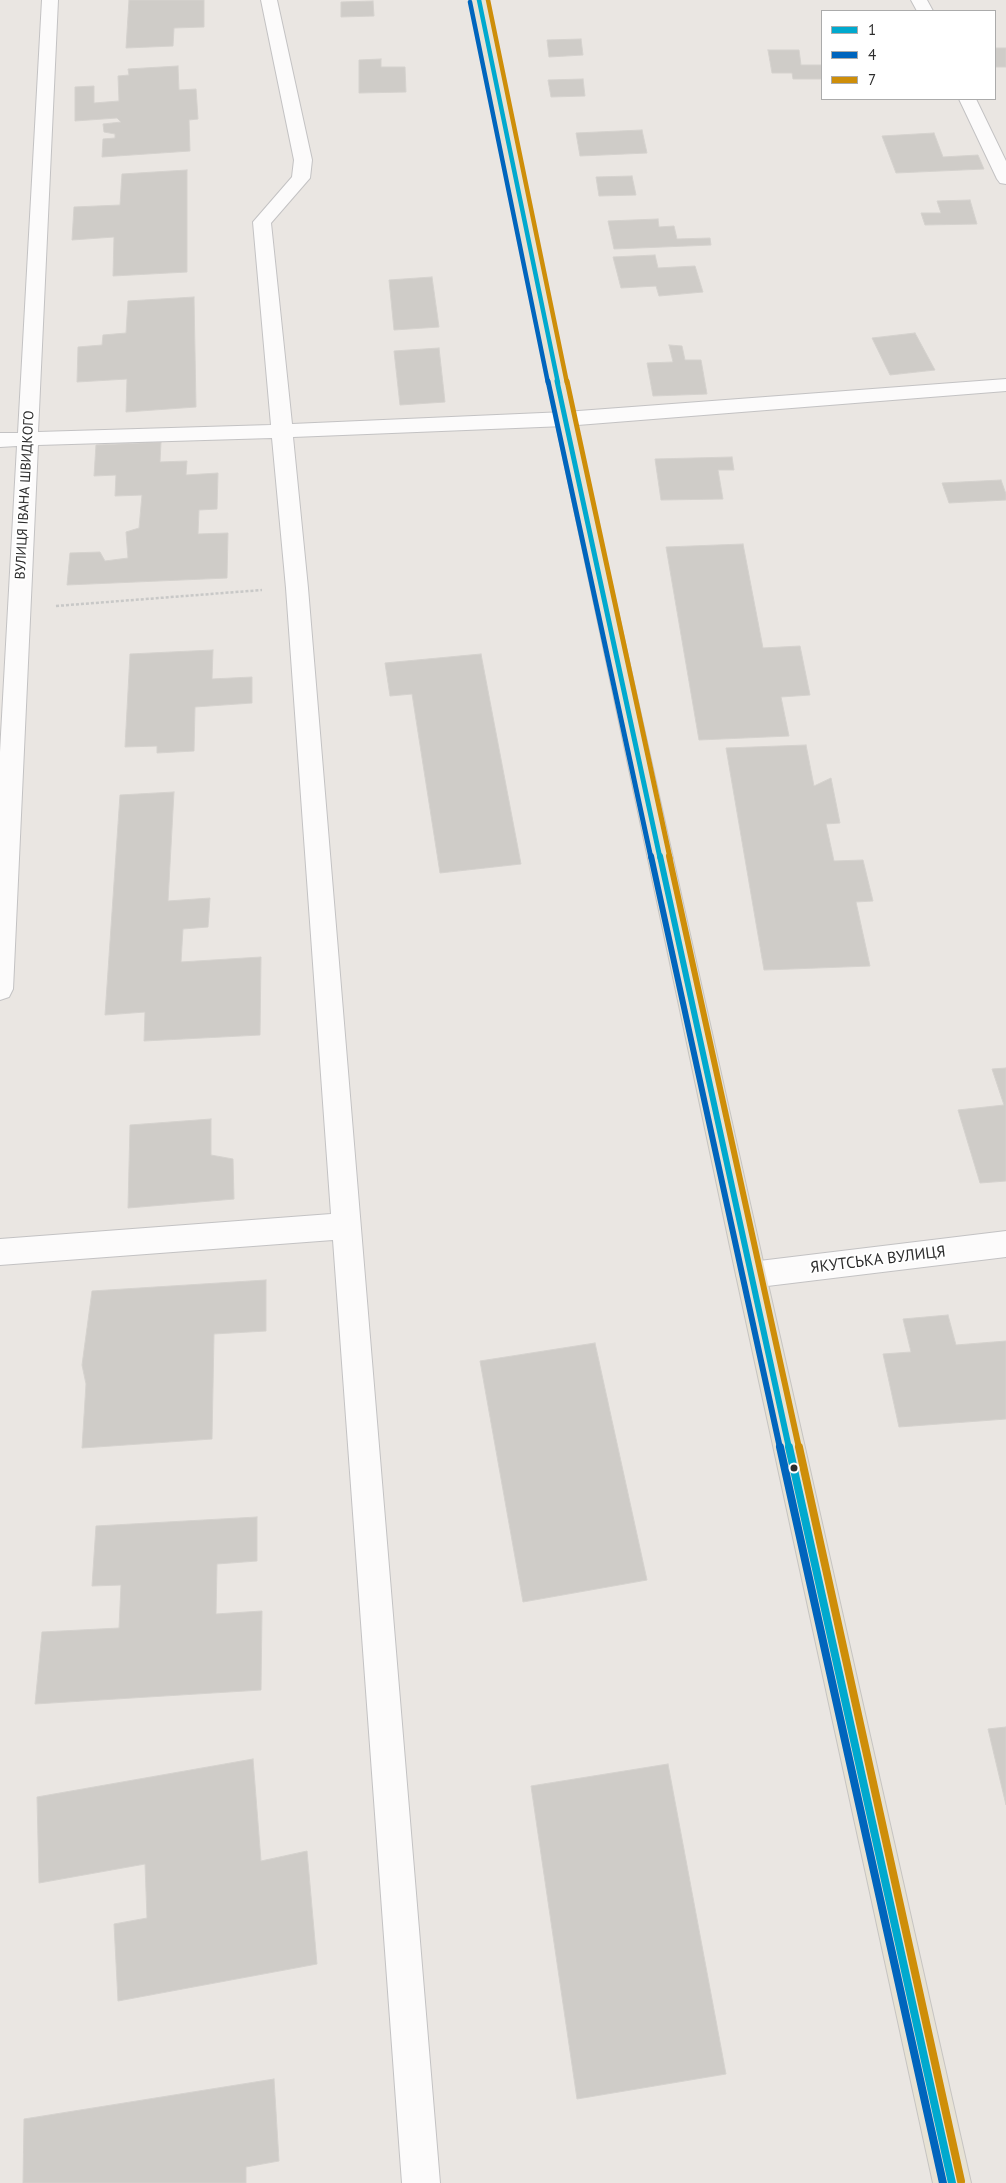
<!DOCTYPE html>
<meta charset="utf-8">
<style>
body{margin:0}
#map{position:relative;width:1006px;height:2183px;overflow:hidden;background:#eae6e2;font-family:"PT Sans",sans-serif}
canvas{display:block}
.legend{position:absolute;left:821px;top:10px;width:175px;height:90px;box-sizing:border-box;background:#fff;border:1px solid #ababab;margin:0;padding:6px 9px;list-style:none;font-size:15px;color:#2c2c2c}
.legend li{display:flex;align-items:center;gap:10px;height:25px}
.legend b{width:25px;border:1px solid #ababab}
</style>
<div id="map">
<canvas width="1006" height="2183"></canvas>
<ul class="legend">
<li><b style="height:6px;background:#00a9ce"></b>1</li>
<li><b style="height:6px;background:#0065bd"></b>4</li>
<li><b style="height:6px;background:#ce8e09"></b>7</li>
</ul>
</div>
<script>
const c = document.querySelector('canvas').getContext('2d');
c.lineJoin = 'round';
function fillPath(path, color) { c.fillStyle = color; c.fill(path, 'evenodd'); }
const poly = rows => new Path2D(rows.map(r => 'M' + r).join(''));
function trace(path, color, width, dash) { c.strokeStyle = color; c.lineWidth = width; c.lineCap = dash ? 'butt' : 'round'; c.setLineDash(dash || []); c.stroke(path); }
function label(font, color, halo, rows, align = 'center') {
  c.font = font + ' "PT Sans",sans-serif'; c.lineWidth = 4; c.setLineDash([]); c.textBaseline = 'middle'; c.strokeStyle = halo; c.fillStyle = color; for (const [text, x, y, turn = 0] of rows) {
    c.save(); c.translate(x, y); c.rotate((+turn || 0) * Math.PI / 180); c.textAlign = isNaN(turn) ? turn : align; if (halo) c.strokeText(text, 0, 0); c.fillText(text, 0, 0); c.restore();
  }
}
const building = poly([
 [129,0,204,0,204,27,174,28,173,46,126,48,129,0],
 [373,1,374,16,341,17,341,2,373,1],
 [581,39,583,55,549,57,547,40,581,39],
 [995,48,1006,48,1006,67,995,67,995,48],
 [768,50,799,50,801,65,822,65,822,79,793,79,792,73,772,73,768,50],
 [381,59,381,67,405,67,406,92,359,93,359,60,381,59],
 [178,66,179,90,196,89,198,119,189,120,190,151,102,157,103,139,115,138,115,134,104,132,103,124,121,122,117,118,75,121,75,87,94,86,94,103,119,101,118,76,129,75,128,69,178,66],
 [583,79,585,96,551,97,548,80,583,79],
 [642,130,647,153,580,156,576,133,642,130],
 [934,133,943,157,978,155,984,169,896,173,882,136,934,133],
 [187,170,187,272,113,276,114,237,72,240,74,207,120,205,122,174,187,170],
 [632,176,636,195,599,196,596,177,632,176],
 [970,200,977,224,925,225,921,213,941,213,937,201,970,200],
 [658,219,659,227,674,226,677,239,710,238,711,245,614,249,608,221,658,219],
 [655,255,658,268,695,266,703,292,659,296,656,286,621,288,613,257,655,255],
 [432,277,439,327,394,330,389,280,432,277],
 [194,297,196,407,126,412,127,379,77,382,78,347,102,345,103,335,126,333,128,301,194,297],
 [915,333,935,370,890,375,872,338,915,333],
 [669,345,682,346,685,360,701,360,707,394,653,396,647,363,673,362,669,345],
 [439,348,445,402,400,405,394,351,439,348],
 [161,442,160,462,187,461,186,475,218,473,217,509,199,510,198,534,228,533,227,578,67,585,70,553,100,552,105,561,128,558,126,532,139,528,142,495,115,496,116,475,94,476,96,445,161,442],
 [732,457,734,470,718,470,723,499,661,500,655,459,732,457],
 [1001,480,1006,494,1006,500,949,503,942,483,1001,480],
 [743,544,763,648,800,646,810,695,781,697,789,736,699,740,666,547,743,544],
 [213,650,212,679,252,677,252,703,195,707,194,751,157,753,157,746,125,747,130,654,213,650],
 [481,654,521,864,440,873,412,694,390,696,385,663,481,654],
 [806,745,814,786,831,778,840,823,826,824,834,861,863,860,873,901,856,902,870,966,764,970,726,748,806,745],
 [174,792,168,901,210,898,208,927,183,929,181,962,261,957,260,1035,144,1041,145,1012,105,1015,120,795,174,792],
 [1006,1068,1006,1181,980,1183,958,1110,1004,1105,992,1069,1006,1068],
 [211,1119,211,1155,233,1159,234,1199,128,1208,130,1125,211,1119],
 [266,1280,266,1331,214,1334,212,1439,82,1448,86,1384,82,1365,92,1291,266,1280],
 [948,1315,956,1345,1006,1341,1006,1419,899,1427,883,1354,911,1352,903,1319,948,1315],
 [595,1343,647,1580,523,1602,480,1361,595,1343],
 [257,1517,257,1561,217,1564,216,1614,262,1611,261,1690,35,1704,42,1632,119,1628,121,1585,92,1586,96,1526,257,1517],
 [1006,1727,1006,1805,988,1729,1006,1727],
 [253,1759,261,1861,307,1851,317,1964,118,2001,114,1924,147,1918,145,1864,39,1883,37,1797,253,1759],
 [668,1764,726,2074,577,2099,531,1786,668,1764],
 [274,2079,279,2161,246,2167,246,2183,23,2183,24,2119,274,2079]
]);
fillPath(building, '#cfccc8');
trace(building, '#d5d2ce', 1);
const minor = poly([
 [42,0,58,0,38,432,271,425,253,222,292,177,294,160,261,0,277,0,312,160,310,178,271,223,292,424,565,412,1006,379,1006,391,565,426,293,437,308,588,440,2183,402,2183,333,1240,0,1265,0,1239,331,1214,286,588,272,438,38,445,13,989,9,997,0,1000,0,752,17,446,0,447,0,433,18,433,42,0],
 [911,0,927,0,933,11,917,11,911,0],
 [959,99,976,99,1006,161,1006,184,1000,183,997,179,959,99],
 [1006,1231,1006,1257,751,1288,741,1285,736,1275,741,1265,751,1262,1006,1231]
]);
const major = poly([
 [471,0,487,0,575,419,766,1275,971,2183,933,2183,736,1275,555,419,471,0]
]);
trace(minor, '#c3c2c3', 2);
trace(major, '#c6c4c2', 2);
trace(poly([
 [56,606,262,590]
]), '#c8c8c7', 2.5, [3, 2]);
fillPath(minor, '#fcfbfb');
fillPath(major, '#e7e2d4');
trace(poly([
 [479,0,558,383]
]), '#00a9ce', 4.5);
trace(poly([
 [557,381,660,858]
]), '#00a9ce', 5);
trace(poly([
 [660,856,789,1448]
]), '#00a9ce', 6);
trace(poly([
 [789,1447,952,2183]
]), '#00a9ce', 8);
trace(poly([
 [470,2,548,383]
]), '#0065bd', 4.5);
trace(poly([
 [548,381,651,858]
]), '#0065bd', 5);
trace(poly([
 [651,856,780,1448]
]), '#0065bd', 6);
trace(poly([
 [780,1447,943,2183]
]), '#0065bd', 8);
trace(poly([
 [488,0,567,383]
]), '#ce8e09', 4.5);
trace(poly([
 [567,381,670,858]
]), '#ce8e09', 5);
trace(poly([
 [669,856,799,1448]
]), '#ce8e09', 6);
trace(poly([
 [799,1447,961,2181]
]), '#ce8e09', 8);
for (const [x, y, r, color] of [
 [794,1468,4.5,"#2c2c2c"]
]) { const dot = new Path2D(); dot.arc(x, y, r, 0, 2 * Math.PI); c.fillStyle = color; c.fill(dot); trace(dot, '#fff', 2); }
label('14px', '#2c2c2c', '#fff', [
 ["ВУЛИЦЯ ІВАНА ШВИДКОГО",25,495,-87]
]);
label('16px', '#2c2c2c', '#fff', [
 ["ЯКУТСЬКА ВУЛИЦЯ",878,1260,-7]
]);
</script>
